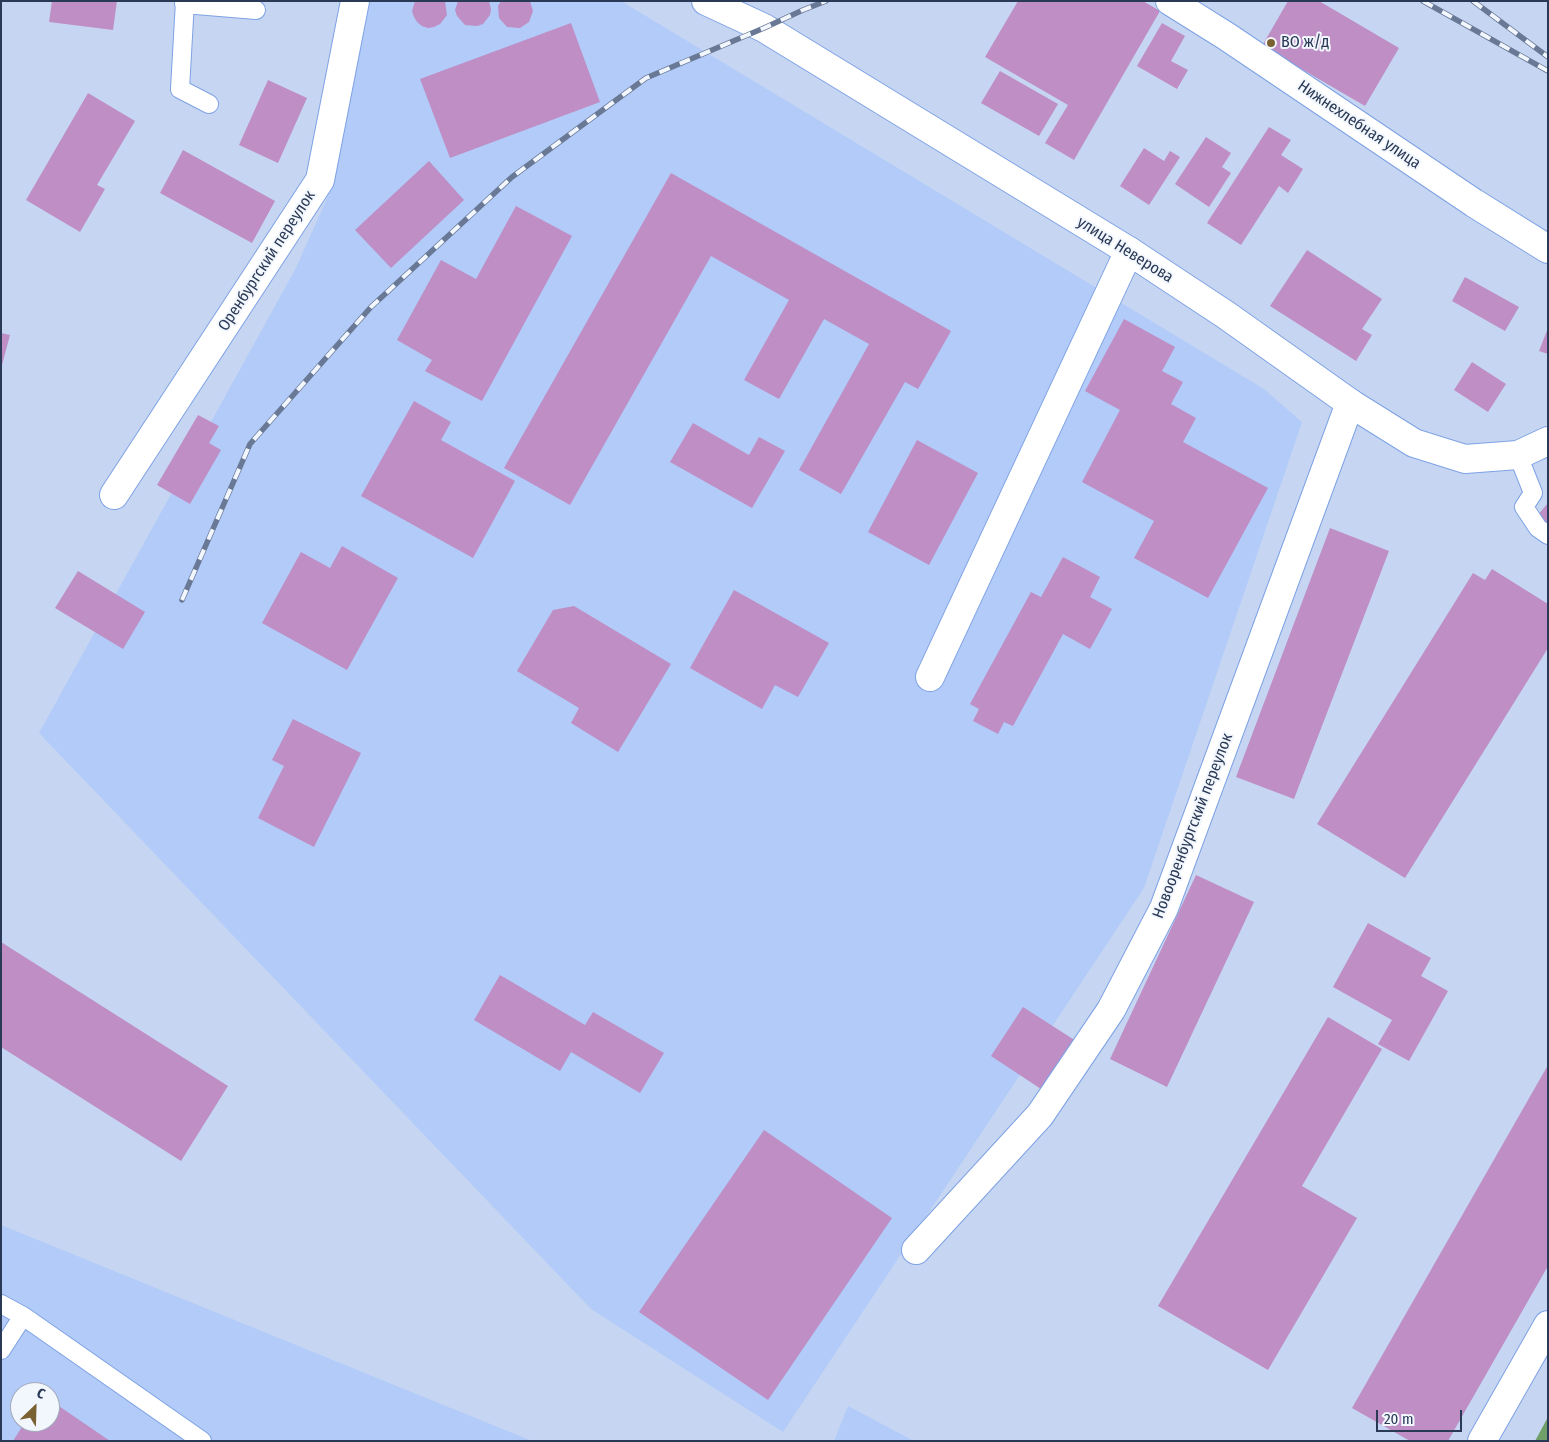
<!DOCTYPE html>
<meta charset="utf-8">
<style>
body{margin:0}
#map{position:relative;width:1549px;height:1442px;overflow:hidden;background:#c6d6f2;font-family:"Fira Sans Condensed",sans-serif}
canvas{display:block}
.frame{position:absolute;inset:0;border:2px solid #2a3955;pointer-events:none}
.north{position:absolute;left:10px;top:1382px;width:50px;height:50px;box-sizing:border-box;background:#f2f6fd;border:1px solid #a2aaba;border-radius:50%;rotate:24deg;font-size:14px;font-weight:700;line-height:20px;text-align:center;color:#2a3955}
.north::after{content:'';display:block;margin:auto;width:18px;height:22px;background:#7a6132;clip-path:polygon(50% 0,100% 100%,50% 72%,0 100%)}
.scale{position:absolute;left:1376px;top:1410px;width:86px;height:22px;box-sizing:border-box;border:2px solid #2a3955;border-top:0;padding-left:6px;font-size:15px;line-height:18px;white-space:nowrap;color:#2a3955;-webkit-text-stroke:4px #f2f6fd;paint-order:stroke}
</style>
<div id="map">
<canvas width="1549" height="1442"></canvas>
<div class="frame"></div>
<div class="north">С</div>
<div class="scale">20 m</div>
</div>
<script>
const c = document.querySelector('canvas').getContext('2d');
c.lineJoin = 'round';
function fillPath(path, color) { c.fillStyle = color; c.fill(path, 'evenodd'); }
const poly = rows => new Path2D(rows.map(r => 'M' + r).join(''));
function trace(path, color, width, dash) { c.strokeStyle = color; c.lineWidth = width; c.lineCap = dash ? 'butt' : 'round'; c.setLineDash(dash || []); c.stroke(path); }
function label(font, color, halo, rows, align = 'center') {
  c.font = font + ' "Fira Sans Condensed",sans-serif'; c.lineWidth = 4; c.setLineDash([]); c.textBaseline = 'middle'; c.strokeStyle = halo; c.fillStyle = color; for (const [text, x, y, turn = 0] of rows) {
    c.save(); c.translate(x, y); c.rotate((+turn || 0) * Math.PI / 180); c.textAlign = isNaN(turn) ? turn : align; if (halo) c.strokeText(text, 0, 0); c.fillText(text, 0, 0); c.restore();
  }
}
fillPath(poly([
 [363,1,621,1,1264,389,1302,422,1144,888,783,1432,591,1309,39,733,296,268,332,187],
 [1,1225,532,1441,1,1441],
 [20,1392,50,1392,50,1422,20,1422],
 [848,1406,914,1441,834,1441]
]), '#b2cbf8');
fillPath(poly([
 [1548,1417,1548,1441,1535,1441]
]), '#6fa06a');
fillPath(poly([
 [52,1,117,1,113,30,49,22],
 [415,1,445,1,447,15,440,24,434,27,428,28,422,26,417,22,414,17,412,11],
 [458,1,489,1,491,9,490,15,483,24,477,26,465,25,457,16,455,10],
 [501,1,530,1,533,11,529,22,520,28,507,27,499,18,498,6],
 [1018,1,1143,1,1160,11,1074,160,1045,143,1068,105,985,57],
 [1288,1,1319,1,1399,48,1365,106,1262,46],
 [571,23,600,102,450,158,420,79],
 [1162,23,1185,36,1171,61,1188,70,1177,89,1137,66],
 [1000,71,1058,104,1039,136,981,103],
 [268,80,307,98,278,163,239,145],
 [88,93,135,121,97,185,105,189,80,232,26,200],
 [1269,127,1291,140,1281,155,1303,169,1288,193,1279,186,1241,245,1207,223],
 [1206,137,1231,153,1222,167,1231,173,1209,207,1175,184],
 [1144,148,1164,161,1170,151,1180,157,1149,205,1120,186],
 [183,150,275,201,252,243,160,193],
 [429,161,464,200,391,268,355,230],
 [671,173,951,331,918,389,905,382,841,494,799,470,869,344,824,319,779,399,744,380,789,300,711,256,570,505,504,468],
 [516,206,572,236,482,401,425,371,432,360,397,340,441,260,476,279],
 [1307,250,1382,299,1362,329,1372,335,1356,361,1270,306],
 [1465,277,1519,307,1505,331,1452,301],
 [1124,319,1175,347,1162,371,1183,382,1171,404,1196,418,1183,442,1268,488,1208,598,1134,558,1154,521,1082,482,1120,410,1085,391],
 [1548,328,1548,354,1539,351],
 [1,333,10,335,2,365,1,365],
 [1472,362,1506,384,1488,412,1454,390],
 [414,401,451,422,441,440,515,481,473,558,361,496],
 [198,415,219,426,209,443,221,450,190,504,157,485],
 [693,423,749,455,759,437,785,451,752,508,670,462],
 [917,440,978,473,929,565,868,532],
 [1548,503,1548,524,1537,516],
 [1330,528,1389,551,1294,799,1236,777],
 [342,546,398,578,347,670,262,623,301,552,330,568],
 [1063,557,1100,577,1090,597,1112,609,1090,649,1063,634,1013,726,1004,722,998,734,973,721,979,709,970,704,1031,592,1041,597],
 [1492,569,1548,604,1548,648,1405,878,1317,824,1473,573,1485,580],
 [78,571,145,612,123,649,55,608],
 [734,590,829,643,798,697,775,685,762,709,690,668],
 [574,606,671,664,618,752,571,723,579,708,517,671,553,610],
 [293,719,361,753,314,847,258,818,284,766,272,760],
 [1196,875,1254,902,1167,1087,1110,1059],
 [1368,923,1431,958,1421,976,1448,991,1409,1061,1378,1044,1392,1020,1333,987],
 [1,942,228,1086,181,1161,1,1047],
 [500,975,585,1025,593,1012,664,1053,640,1093,571,1052,560,1071,474,1020],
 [1023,1007,1076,1041,1044,1091,991,1056],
 [1328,1017,1382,1049,1302,1186,1357,1218,1268,1370,1158,1306],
 [1548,1065,1548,1266,1448,1441,1410,1441,1352,1408],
 [764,1130,892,1218,768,1400,639,1312],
 [50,1400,110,1441,13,1441,25,1422,50,1422]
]), '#be8ec5');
const lane = poly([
 [185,1,180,89,209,104],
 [184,4,256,10],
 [1518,455,1533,493,1524,507,1538,528,1548,535],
 [1,1304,23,1316,202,1441],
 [1,1350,23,1316]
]);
const street = poly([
 [1170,1,1226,36,1474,203,1548,249],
 [114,495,320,180,355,1],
 [930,677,1129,251],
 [916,1250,1040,1115,1111,1010,1164,908,1350,403],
 [1482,1441,1548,1325]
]);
const secondary = poly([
 [706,1,764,28,1129,251,1226,315,1350,403,1414,443,1465,459,1518,455,1548,441]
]);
trace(lane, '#7ea2e4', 20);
trace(street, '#7ea2e4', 30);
trace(secondary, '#7ea2e4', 30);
trace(lane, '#fff', 18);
trace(street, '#fff', 28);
trace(secondary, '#fff', 28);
const rail = poly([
 [1423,1,1548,71],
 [1473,1,1548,57],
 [182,600,250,444,371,307,512,177,646,78,764,28,803,10,826,1]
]);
trace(rail, '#697995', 5.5);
trace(rail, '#f2f6fd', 4, [11]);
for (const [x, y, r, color] of [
 [1271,43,5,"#7a6132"]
]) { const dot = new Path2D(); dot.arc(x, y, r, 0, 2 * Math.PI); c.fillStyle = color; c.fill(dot); trace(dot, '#f2f6fd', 2); }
label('16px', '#2a3955', '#f2f6fd', [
 ["ВО ж/д",1281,43]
], 'left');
label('16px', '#2a3955', '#f2f6fd', [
 ["Нижнехлебная улица",1359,125,34],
 ["улица Неверова",1125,250,32],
 ["Оренбургский переулок",267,261,-57],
 ["Новооренбургский переулок",1193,826,-69]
]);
</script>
